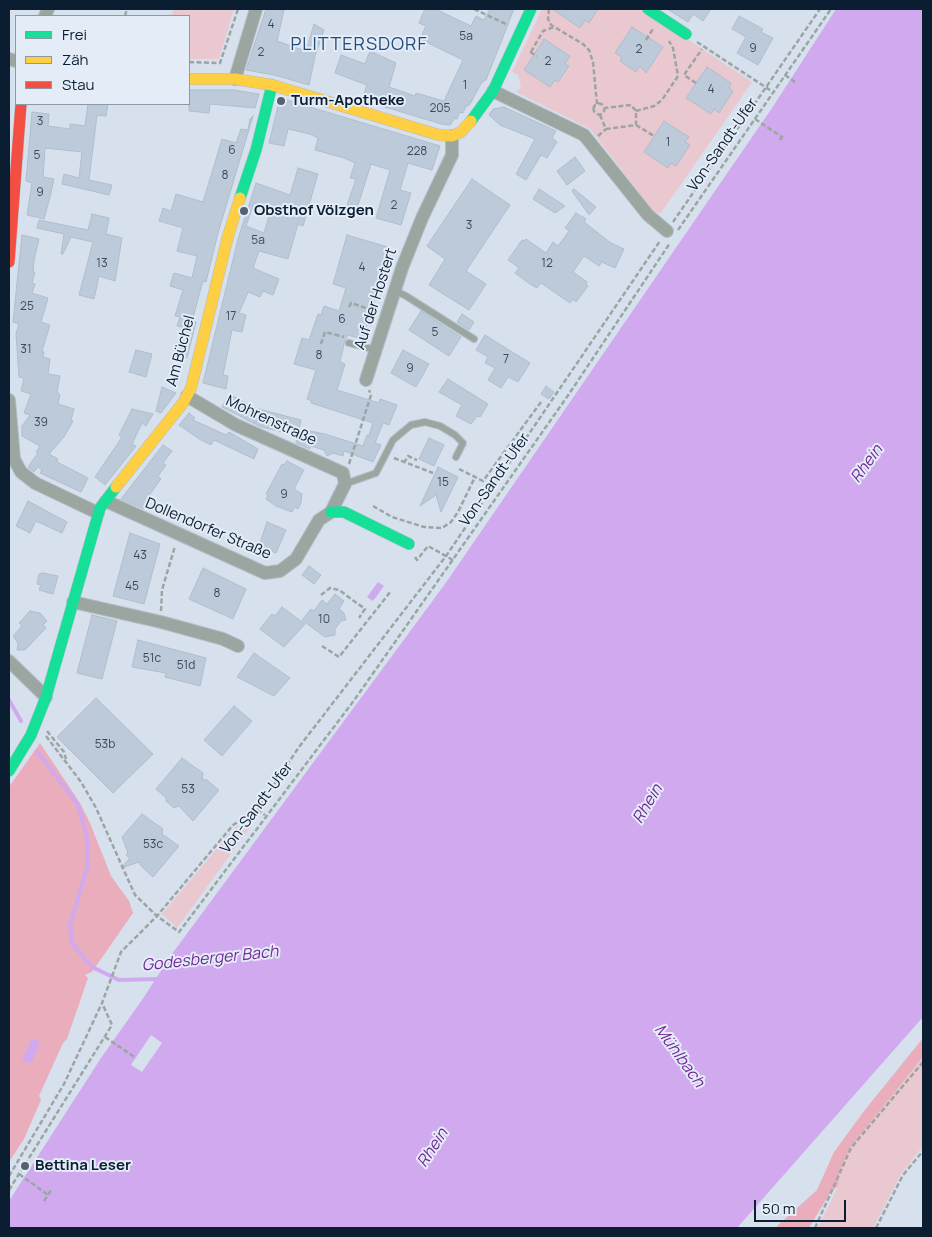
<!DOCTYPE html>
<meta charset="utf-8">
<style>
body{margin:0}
#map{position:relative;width:932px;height:1237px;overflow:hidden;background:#d6e1ed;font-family:Manrope,sans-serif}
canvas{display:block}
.frame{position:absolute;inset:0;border:10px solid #0b1d30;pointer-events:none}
.legend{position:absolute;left:15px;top:15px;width:175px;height:90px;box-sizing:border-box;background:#e3ecf7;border:1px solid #8d99a7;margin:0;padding:6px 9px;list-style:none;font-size:15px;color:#0b1d30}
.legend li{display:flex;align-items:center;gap:10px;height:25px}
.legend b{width:25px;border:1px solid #8d99a7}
.scale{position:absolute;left:754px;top:1200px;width:92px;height:22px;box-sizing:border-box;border:2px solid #0b1d30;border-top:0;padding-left:6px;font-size:15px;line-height:18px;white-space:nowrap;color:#0b1d30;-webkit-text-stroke:4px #e3ecf7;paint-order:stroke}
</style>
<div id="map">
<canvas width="932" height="1237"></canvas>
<div class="frame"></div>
<ul class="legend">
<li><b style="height:6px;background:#16e098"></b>Frei</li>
<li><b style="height:6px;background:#ffcf43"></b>Zäh</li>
<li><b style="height:6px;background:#f24e42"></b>Stau</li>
</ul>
<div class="scale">50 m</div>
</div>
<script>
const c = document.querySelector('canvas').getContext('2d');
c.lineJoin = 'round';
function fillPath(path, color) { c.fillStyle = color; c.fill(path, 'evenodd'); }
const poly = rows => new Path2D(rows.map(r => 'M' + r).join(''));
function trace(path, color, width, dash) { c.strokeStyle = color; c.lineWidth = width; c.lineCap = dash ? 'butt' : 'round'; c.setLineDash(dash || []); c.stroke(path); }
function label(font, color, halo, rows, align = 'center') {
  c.font = font + ' Manrope,sans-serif'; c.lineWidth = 4; c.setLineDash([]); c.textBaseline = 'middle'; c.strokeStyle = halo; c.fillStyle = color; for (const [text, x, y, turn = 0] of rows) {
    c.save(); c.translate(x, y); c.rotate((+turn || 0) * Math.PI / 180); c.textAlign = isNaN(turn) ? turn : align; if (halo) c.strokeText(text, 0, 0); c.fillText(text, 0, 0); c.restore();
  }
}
fillPath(poly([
 [174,9,234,9,219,59,189,59,189,16,171,16],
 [542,9,642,9,752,82,661,213,655,213,590,129,516,92,521,87,518,75,512,72],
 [248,821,252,825,177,928,162,914,226,838,236,827],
 [923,1057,923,1146,901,1174,873,1228,818,1228,838,1186,839,1172,850,1148]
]), '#eac8d0');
fillPath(poly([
 [40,743,80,803,90,823,111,876,129,901,133,913,92,972,85,975,88,978,67,1039,63,1043,39,1096,41,1100,24,1139,9,1162,9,787],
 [923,1038,923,1057,850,1148,839,1172,838,1186,830,1193,809,1228,778,1228,777,1226,817,1190,834,1152,864,1111]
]), '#eaadbc');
fillPath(poly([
 [836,9,923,9,923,1017,737,1228,9,1228,9,1201,101,1058,142,1000,172,954,445,584,772,108],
 [378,582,384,586,373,601,367,597],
 [31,1040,37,1040,40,1044,31,1064,22,1060]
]), '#d0a9ee');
fillPath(poly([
 [151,1035,162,1043,142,1072,131,1065]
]), '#d6e1ed');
trace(poly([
 [9,700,21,721],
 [37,751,78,805,87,837,88,864,70,926,72,943,92,967,119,980,158,979]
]), '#d0a9ee', 4);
const building = poly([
 [266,9,284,10,277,41,306,51,314,24,324,30,315,56,309,85,274,75,246,70,266,9],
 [425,9,435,9,471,26,476,16,484,20,490,9,514,9,486,80,482,82,470,104,468,106,466,106,463,113,460,112,457,119,455,118,450,125,441,124,362,100,367,85,335,73,341,55,365,64,370,51,396,63,389,87,415,96,416,93,444,101,463,60,420,39,426,26,419,23,425,9],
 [552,9,598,9,589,23,585,20,580,28,552,9],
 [667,9,711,9,703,21,693,14,688,22,667,9],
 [739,16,763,29,761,32,773,38,758,65,737,53,746,37,732,29,739,16],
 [632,27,663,47,646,73,640,66,636,72,620,61,622,57,615,53,632,27],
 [544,39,570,56,565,64,569,66,558,82,555,80,550,87,524,70,544,39],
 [707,67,731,83,729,88,733,91,719,113,714,109,711,114,686,98,707,67],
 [189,90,234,90,259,94,255,108,210,104,209,113,189,111,189,90],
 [280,98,440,146,432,170,408,163,400,190,411,193,401,225,376,218,390,170,371,164,354,218,344,214,356,179,350,178,355,163,344,158,315,150,318,138,310,134,288,129,284,146,269,143,280,98],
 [88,104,108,104,106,116,97,115,89,180,112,185,109,195,62,184,64,174,79,178,82,152,45,148,43,177,54,179,50,197,44,219,27,215,32,183,26,181,32,112,49,114,48,126,70,129,70,124,85,126,88,104],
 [504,107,556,131,552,138,557,142,547,158,541,155,526,180,516,174,535,139,500,125,489,115,493,109,504,107],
 [253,116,218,233,206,282,203,281,192,321,196,322,187,358,175,355,182,327,177,326,180,317,175,316,183,290,170,286,174,273,192,278,197,256,177,251,183,228,159,221,163,208,171,211,176,194,203,202,222,139,236,143,241,129,248,130,250,119,253,116],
 [664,121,689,137,685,142,690,145,676,166,671,163,668,168,644,152,664,121],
 [575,157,585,171,567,185,557,171,575,157],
 [298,168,318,174,303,226,298,224,288,259,259,251,253,268,279,279,273,295,263,291,260,297,248,292,239,313,246,315,242,332,232,330,223,375,228,376,226,389,203,383,238,239,256,183,290,195,298,168],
 [254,203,271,209,264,233,246,226,254,203],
 [472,179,510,205,466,271,486,284,469,310,429,285,445,259,427,246,472,179],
 [539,189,545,193,565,206,555,213,533,199,539,189],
 [574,189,596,207,589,215,572,191,574,189],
 [576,213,586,219,584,222,611,243,624,249,615,268,602,262,599,266,584,256,573,272,587,282,586,284,588,286,576,302,573,299,570,303,541,283,537,288,530,284,515,273,519,268,508,260,522,240,524,241,526,239,546,253,553,242,558,246,569,231,565,228,576,213],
 [92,214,109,218,106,234,122,238,115,281,99,276,94,299,79,295,93,242,71,237,63,254,61,254,64,234,37,228,39,220,88,230,92,214],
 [22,235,39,239,34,260,33,272,35,272,32,283,35,284,32,293,48,298,41,322,50,325,42,351,44,352,43,357,50,359,48,374,60,376,57,392,60,395,58,404,74,409,71,420,73,421,64,437,49,454,58,459,57,462,88,478,81,492,40,473,42,470,38,467,34,472,28,467,38,453,36,452,40,446,22,436,22,426,30,415,24,413,31,394,21,391,24,378,19,377,16,334,19,324,13,322,22,235],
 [347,235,391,248,385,275,383,274,366,328,371,329,368,341,348,335,345,340,340,362,345,364,337,390,379,403,380,399,397,405,389,425,383,423,375,443,381,445,373,462,344,451,343,456,333,453,327,456,324,450,311,446,310,449,296,443,297,435,261,427,222,407,229,394,255,408,301,420,299,429,325,434,363,446,367,435,369,435,373,423,311,403,312,401,307,399,316,370,294,364,302,338,309,340,318,314,321,315,324,306,339,311,346,288,333,284,347,235],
 [421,311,461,337,449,356,409,330,421,311],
 [462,314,474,322,469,330,457,322,462,314],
 [485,335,530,363,518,382,508,377,501,388,488,380,495,368,485,363,488,357,476,350,485,335],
 [136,350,152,354,146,377,129,372,136,350],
 [403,350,429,364,416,387,391,373,403,350],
 [448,379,488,404,480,417,477,416,471,424,456,416,462,405,439,392,448,379],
 [546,386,554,392,549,399,541,394,546,386],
 [162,387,176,393,161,413,156,411,162,387],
 [132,409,153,414,146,426,142,423,132,444,136,446,105,485,95,477,122,437,119,435,132,409],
 [189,413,195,418,193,420,226,435,229,432,258,449,254,459,214,440,211,445,199,439,179,425,189,413],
 [429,438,444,445,434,466,419,459,429,438],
 [163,445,172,451,163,463,166,465,158,476,161,479,150,494,144,509,121,499,163,445],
 [287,461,304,470,294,489,302,494,301,503,298,509,295,507,292,512,276,506,266,499,268,496,266,494,282,464,284,465,287,461],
 [438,467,458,477,441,512,436,495,420,506,438,467],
 [28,501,67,522,62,533,36,521,30,533,16,526,28,501],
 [267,522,286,530,276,553,259,546,267,522],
 [130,533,160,544,144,604,113,596,130,533],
 [309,566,321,575,314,584,302,575,309,566],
 [203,568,246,589,233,619,189,599,203,568],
 [43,573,58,576,53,594,39,590,41,585,37,584,39,574,43,573],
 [335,594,344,601,339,609,344,613,346,620,341,621,335,629,335,635,325,637,302,620,311,609,314,611,322,600,327,604,335,594],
 [282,607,305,624,284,647,260,629,272,614,275,616,282,607],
 [30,611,40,613,47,621,43,625,46,628,25,650,17,650,18,643,13,636,22,626,19,623,30,611],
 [92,615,117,621,102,679,77,673,92,615],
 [138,640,206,658,200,686,165,677,166,673,132,667,138,640],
 [254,653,290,678,274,696,237,677,254,653],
 [96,698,153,754,113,793,57,737,96,698],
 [234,706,252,721,222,756,204,740,234,706],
 [182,758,203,773,202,779,207,780,219,790,193,821,179,806,174,808,166,801,166,798,156,789,182,758],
 [142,814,163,829,162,834,179,846,153,877,141,866,139,862,121,868,130,858,126,855,128,853,122,837,142,814]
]);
fillPath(building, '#bdcad9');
trace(building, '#b0bdcd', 1);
const lane = poly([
 [394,290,406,296,474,339],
 [349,343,376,350],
 [345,484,376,473,393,440,411,425,425,422,440,426,455,435,463,443,456,457]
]);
const street = poly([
 [45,16,48,9],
 [9,59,16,61],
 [235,79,256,9],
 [493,91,584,135,648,215,667,231],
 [366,380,402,268,422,218,452,155,452,136],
 [9,400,14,459,21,472,35,483,98,513],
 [106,501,265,573,280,571,296,559,319,520,331,512,345,484,343,473,236,425,187,396],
 [73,602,161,622,223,639,238,646],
 [9,661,46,697]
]);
const fast = poly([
 [648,9,686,34],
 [471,121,493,91,531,9],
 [240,198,256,150,272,85],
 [331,512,344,512,409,544],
 [9,771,31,735,46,697,100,508,116,487]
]);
const slow = poly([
 [189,79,235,79,272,85,439,135,452,136,461,132,471,121],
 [116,487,183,403,191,388,228,236,240,198]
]);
const jam = poly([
 [9,262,21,104]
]);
trace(lane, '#b3bec9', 8);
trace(street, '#b3bec9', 14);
trace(fast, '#b3bec9', 12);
trace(slow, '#b3bec9', 12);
trace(jam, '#b3bec9', 12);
trace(poly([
 [474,9,508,25],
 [549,9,548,19,551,25,583,44,589,50,593,62,597,104],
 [125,16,127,9],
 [646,40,653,29],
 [697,42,773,92],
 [530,52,537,56],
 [531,52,543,31,554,27],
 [189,62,220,63,238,9],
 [785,75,795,82],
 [696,83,684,75,702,49],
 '593.5 109a5.5 5.5 0 1 1 11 0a5.5 5.5 0 1 1-11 0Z',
 [636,111,654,106,662,100,678,76,673,48,669,41],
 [600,115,606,129,636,125,636,111,631,105,604,108],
 [755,119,782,137],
 [636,125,654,136],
 [598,136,606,129],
 [780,140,784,134],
 [673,222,820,9],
 [678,230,831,9],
 [349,307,351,303,375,311],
 [321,344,325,332,344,337],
 [394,458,433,473],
 [404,463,408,456,417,460],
 [349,464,371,395,369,390],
 [459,469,483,481,541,402],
 [373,506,392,517,424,527,442,528,451,522,458,512,475,477],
 [415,557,417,560,428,546,453,560],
 [321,595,330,588,339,590,365,609,359,618],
 [161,611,162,590,175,546],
 [322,646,339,657,391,591],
 [47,731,64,752,66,759],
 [46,736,81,782,96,808,135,895,157,916,179,932,355,699,569,394,670,243],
 [257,810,265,815],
 [105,1037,136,1058],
 [19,1174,48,1195],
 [9,1176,64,1084,102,1003,121,952,157,916,233,825,257,810,299,747,446,556,660,241],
 [9,1190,112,1025,102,1003],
 [44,1201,52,1189],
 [815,1228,851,1148,923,1062],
 [876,1228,903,1175,923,1151]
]), '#9ca5a4', 2.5, [5, 2.5]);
trace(lane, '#9ba6a1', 6);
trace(street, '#9ba6a1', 12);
trace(fast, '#16e098', 11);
trace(slow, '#ffcf43', 11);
trace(jam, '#f24e42', 11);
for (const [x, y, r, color] of [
 [281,101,5,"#526272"],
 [244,211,5,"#526272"],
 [25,1166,5,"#526272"]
]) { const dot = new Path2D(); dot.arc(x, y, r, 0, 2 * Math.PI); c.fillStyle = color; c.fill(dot); trace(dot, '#e3ecf7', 2); }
label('12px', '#3a4b5d', null, [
 ["4",271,25],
 ["5a",466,37],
 ["9",753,49],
 ["2",639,50],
 ["2",261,53],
 ["2",548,62],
 ["1",465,86],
 ["4",711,90],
 ["205",440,109],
 ["3",40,122],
 ["1",668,143],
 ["6",232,151],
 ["228",417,152],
 ["5",37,156],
 ["8",225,176],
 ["9",40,193],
 ["2",394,206],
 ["3",469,226],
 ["5a",258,241],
 ["13",102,264],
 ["12",547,264],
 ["4",362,268],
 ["25",27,307],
 ["17",231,317],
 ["6",342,320],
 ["5",435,333],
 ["31",26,350],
 ["8",319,356],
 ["7",506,360],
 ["9",410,369],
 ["39",41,423],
 ["15",443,483],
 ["9",284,495],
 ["43",140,556],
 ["45",132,587],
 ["8",217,594],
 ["10",324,620],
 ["51c",152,659],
 ["51d",186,666],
 ["53b",105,745],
 ["53",188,790],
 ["53c",153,845]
]);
label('bold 15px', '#0b1d30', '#e3ecf7', [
 ["Turm-Apotheke",291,101],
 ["Obsthof Völzgen",254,211],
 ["Bettina Leser",35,1166]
], 'left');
label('15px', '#0b1d30', '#e3ecf7', [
 ["Von-Sandt-Ufer",723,145,-55],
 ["Auf der Hostert",376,299,-72],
 ["Am Büchel",181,351,-75],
 ["Mohrenstraße",271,421,25],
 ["Von-Sandt-Ufer",495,480,-55],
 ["Dollendorfer Straße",208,529,23],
 ["Von-Sandt-Ufer",257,808,-53]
]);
label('italic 16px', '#732896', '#e3ecf7', [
 ["Rhein",867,464,-54],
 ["Rhein",648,804,-59],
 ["Godesberger Bach",210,959,-6],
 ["Mühlbach",679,1056,54],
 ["Rhein",433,1148,-57]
]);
c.letterSpacing = '1px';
label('18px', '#224c7a', '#e3ecf7', [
 ["PLITTERSDORF",359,45]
]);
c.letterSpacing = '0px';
</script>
